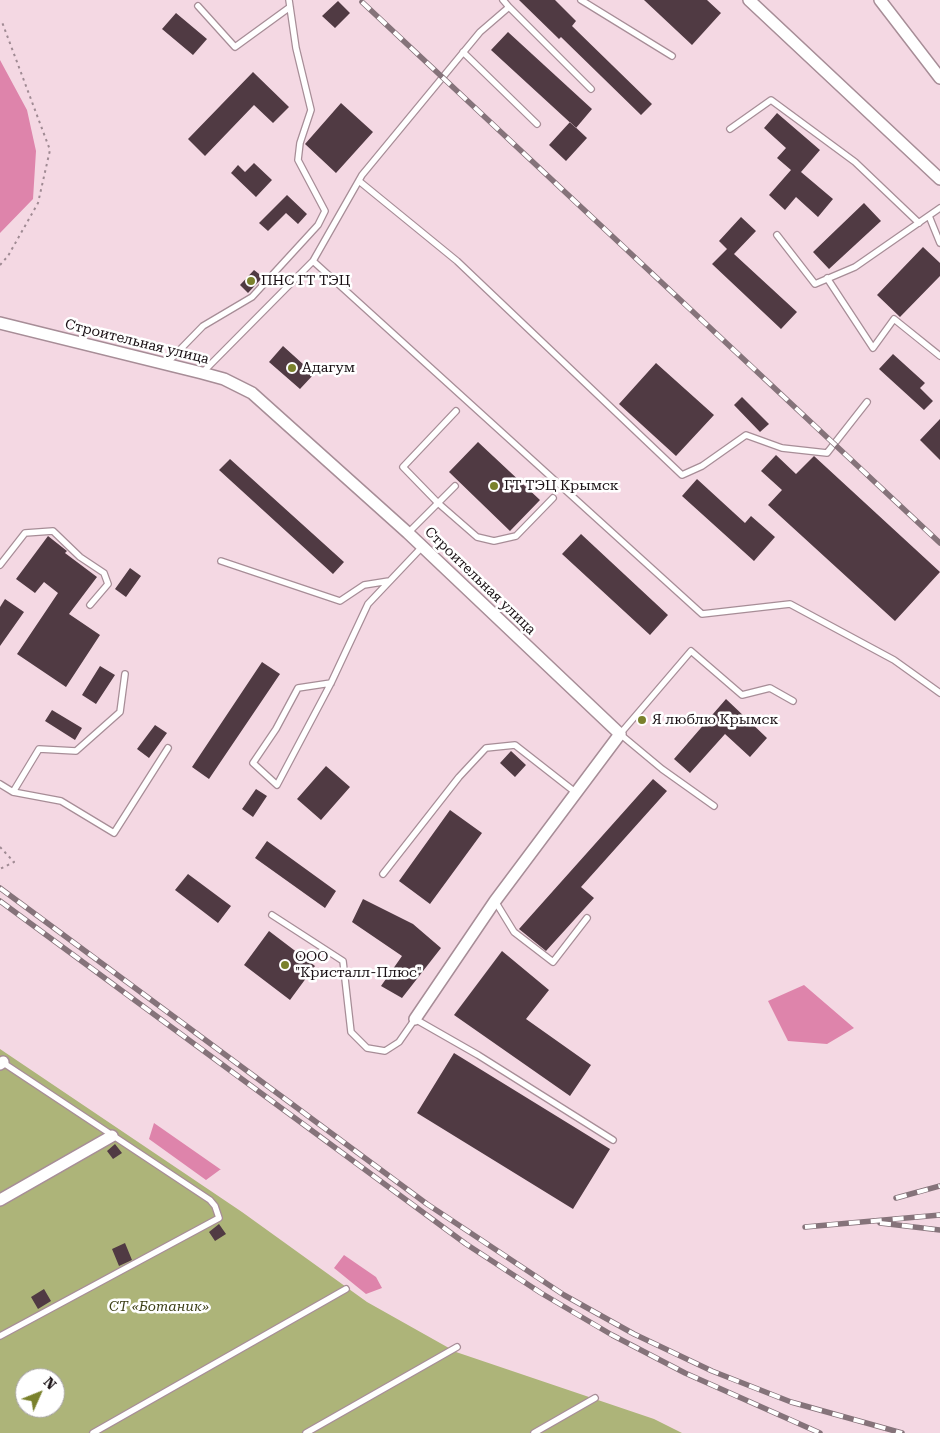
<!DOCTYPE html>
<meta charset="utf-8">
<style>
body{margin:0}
#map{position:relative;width:940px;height:1433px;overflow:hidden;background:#f4d8e3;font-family:"Roboto Serif",serif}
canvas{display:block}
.north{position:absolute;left:15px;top:1368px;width:50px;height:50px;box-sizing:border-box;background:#fff;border:1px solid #a39fa1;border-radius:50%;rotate:46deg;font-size:14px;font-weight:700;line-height:20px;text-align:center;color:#191014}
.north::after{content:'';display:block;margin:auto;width:18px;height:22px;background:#7a812c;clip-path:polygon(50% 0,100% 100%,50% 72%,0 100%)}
</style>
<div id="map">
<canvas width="940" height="1433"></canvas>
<div class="north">N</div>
</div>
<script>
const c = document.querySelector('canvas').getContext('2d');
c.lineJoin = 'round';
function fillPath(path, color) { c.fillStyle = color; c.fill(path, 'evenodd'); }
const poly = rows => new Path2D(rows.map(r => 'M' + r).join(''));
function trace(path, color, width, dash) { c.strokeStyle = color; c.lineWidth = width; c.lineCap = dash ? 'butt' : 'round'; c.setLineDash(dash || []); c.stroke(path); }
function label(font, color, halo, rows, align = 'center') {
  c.font = font + ' "Roboto Serif",serif'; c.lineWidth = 5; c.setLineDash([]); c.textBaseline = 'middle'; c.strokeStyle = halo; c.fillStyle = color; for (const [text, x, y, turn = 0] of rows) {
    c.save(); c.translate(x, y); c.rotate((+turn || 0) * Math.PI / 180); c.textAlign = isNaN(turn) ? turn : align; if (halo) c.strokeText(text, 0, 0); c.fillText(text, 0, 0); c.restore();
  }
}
fillPath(poly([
 [0,1049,242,1212,367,1302,456,1352,654,1419,682,1433,0,1433],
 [25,1378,55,1378,55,1408,25,1408]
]), '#adb479');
fillPath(poly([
 [0,60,27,110,36,151,33,199,0,233],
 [804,985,854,1028,827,1044,788,1041,768,1001],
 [154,1123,220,1169,221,1169,206,1180,149,1139],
 [344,1255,376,1277,382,1288,366,1294,334,1268]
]), '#de84ab');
fillPath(poly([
 [519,0,555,0,576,21,572,26,652,104,641,115,561,37,559,39],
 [644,0,707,0,721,13,692,45],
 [338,1,350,13,335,28,322,16],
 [176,13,207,39,193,55,162,29],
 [508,32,592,109,576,128,491,50],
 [253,72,289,107,273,123,254,105,205,156,188,139],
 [341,103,373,132,336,173,305,144],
 [777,113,820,150,801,172,833,199,818,217,796,197,785,210,769,195,791,170,777,158,786,148,764,128],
 [570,122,587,138,566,161,549,145],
 [254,163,272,180,256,197,231,173,238,165,245,172],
 [287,195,307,214,298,224,286,213,268,231,259,223],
 [864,203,881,221,829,269,813,252],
 [741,217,756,231,734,254,797,312,781,329,712,264,727,249,719,241],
 [923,247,940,263,940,276,900,317,877,295],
 [254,270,263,277,248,293,240,285],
 [283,346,314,374,300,389,269,362],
 [893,354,925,383,920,388,933,401,924,410,879,369],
 [656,363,714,415,676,456,619,404],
 [742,397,769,424,760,432,734,405],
 [940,419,940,460,920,440],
 [478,442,540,500,510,531,449,472],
 [776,455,796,474,814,456,940,572,895,621,768,505,782,490,761,471],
 [230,459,344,562,333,574,219,470],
 [697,479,745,523,751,516,775,537,754,561,682,496],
 [581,534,668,615,650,635,562,554],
 [48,536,67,551,65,553,97,577,69,614,100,635,66,687,17,654,58,593,44,582,35,593,16,579],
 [130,568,141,576,126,597,115,589],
 [5,599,24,612,0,646,0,607],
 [262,662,280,674,209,779,192,767],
 [100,666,115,675,96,704,82,695],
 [726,699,767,738,750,757,725,734,690,773,674,759],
 [52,710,82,728,75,740,45,721],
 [155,725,167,733,149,758,137,749],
 [511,751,526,765,515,777,500,763],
 [326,766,350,787,321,820,297,799],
 [653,779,667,791,581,887,594,898,546,951,519,929],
 [256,789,267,796,253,817,242,809],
 [450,810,482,833,430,904,399,881],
 [267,841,336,891,325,908,255,858],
 [188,874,231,906,218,923,175,890],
 [363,899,413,924,441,948,402,998,381,986,402,956,352,922],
 [269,931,315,966,290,1000,244,965],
 [502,951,549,990,526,1019,591,1065,570,1096,454,1015],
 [454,1053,610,1149,573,1209,417,1113],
 [115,1144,122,1153,113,1159,107,1151],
 [219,1224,226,1234,215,1241,209,1232],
 [125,1243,132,1260,119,1266,112,1249],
 [44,1289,51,1301,38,1309,31,1297]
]), '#503a43');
const lane = poly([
 [581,0,672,56],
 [198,6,235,47,290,7],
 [509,7,591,89],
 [463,52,537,124],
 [730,129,771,100,855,162,919,223],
 [359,181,457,261,682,475,702,466,746,435,782,448,827,453,867,402],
 [929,216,940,243],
 [777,235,815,284,855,267,940,208],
 [313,261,362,175,480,32,509,7,503,0],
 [827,278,873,348,894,319,940,356],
 [166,364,203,326,252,297,318,225,325,211,298,160,300,143,311,110,296,48,289,0],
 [202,373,313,261,702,614,790,604,894,660,940,693],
 [455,486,438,503,403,467,456,411],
 [408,533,438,503,477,537,494,541,516,536,553,498],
 [221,561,340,601,364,585,389,581],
 [0,565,25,533,53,531,80,557,104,573,108,584,90,605],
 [331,683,298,688,276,729,253,763,277,785,321,702,331,683,368,604,422,547],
 [0,784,13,792,39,749,76,751,120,712,125,674],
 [13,792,61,801,114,833,168,748],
 [714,806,662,769,620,734,691,651,742,695,770,688,793,701],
 [383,874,459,777,486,748,515,745,575,792],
 [495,901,514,932,553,962,587,918],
 [272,915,343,961,351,1032,367,1048,385,1051,399,1042,415,1019,478,1055,613,1140],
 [0,1336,219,1218,215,1206,210,1200,2,1062],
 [93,1433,346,1289],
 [306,1433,457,1347],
 [534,1433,595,1398]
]);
const street = poly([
 [749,0,940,179],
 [880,0,940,78],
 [0,323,202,373,224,379,252,393,408,533,620,734,495,901,415,1019],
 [0,1064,3,1062],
 [0,1200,112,1136]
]);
trace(lane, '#a78d97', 8);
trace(street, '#a78d97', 14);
trace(poly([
 [0,265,8,256,38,203,50,150,2,22],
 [0,847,14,862,0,869]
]), '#9f8a93', 2, [2.5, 4]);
trace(lane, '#fff', 5.5);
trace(street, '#fff', 11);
const rail = poly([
 [362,2,940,543],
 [0,888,427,1204,564,1295,634,1334,712,1371,791,1402,902,1433],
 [0,901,466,1244,541,1293,612,1335,685,1373,820,1433],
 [896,1198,940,1186],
 [880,1223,940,1230],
 [805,1227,940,1215]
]);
trace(rail, '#85737a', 5.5);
trace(rail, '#fff', 4, [11]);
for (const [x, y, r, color] of [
 [251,281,5,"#7a812c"],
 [292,368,5,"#7a812c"],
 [494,486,5,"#7a812c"],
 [642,720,5,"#7a812c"],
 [285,965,5,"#7a812c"]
]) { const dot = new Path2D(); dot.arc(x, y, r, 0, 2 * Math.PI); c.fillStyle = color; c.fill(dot); trace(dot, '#fff', 2); }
label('14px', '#191014', '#fff', [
 ["ПНС ГТ ТЭЦ",261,281],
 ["Адагум",302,368],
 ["ГТ ТЭЦ Крымск",504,486],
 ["Я люблю Крымск",652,720],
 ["ООО",295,957],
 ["\"Кристалл-Плюс\"",295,973]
], 'left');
label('14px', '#191014', '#fff', [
 ["Строительная улица",137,342,14],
 ["Строительная улица",480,581,44]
]);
label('italic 14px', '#3c3f17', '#fff', [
 ["СТ «Ботаник»",159,1307]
]);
</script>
